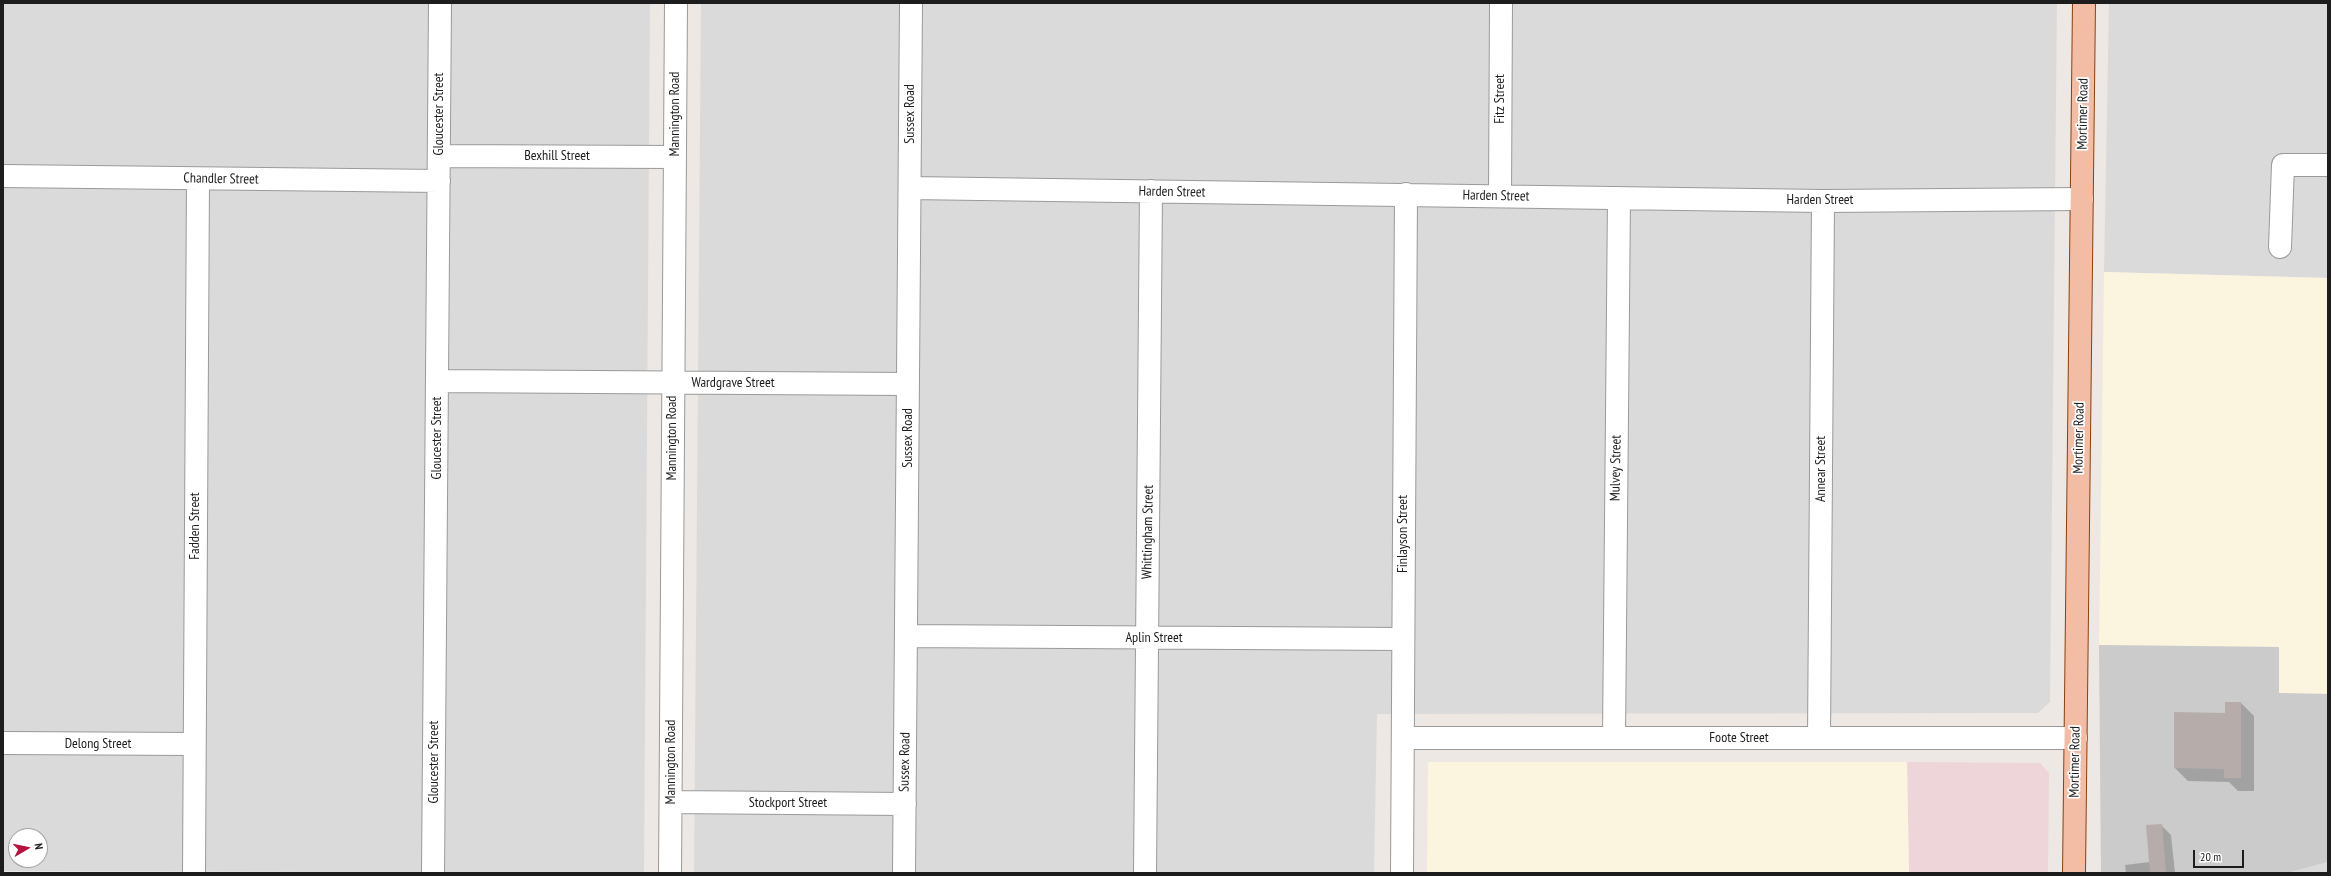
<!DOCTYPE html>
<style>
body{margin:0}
#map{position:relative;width:2331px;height:876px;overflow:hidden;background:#ede8e4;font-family:"PT Sans Narrow",sans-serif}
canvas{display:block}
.frame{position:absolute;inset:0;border:4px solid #1d1d1d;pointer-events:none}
.north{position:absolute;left:8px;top:828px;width:40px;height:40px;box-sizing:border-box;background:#fff;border:1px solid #a5a5a5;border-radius:50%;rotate:81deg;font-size:11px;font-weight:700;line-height:16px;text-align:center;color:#1d1d1d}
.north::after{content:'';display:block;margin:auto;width:14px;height:18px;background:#b6143e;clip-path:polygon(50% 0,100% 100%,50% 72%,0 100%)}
.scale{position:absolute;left:2193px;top:850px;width:51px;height:18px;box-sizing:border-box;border:2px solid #1d1d1d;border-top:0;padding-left:5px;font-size:12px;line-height:14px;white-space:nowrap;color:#1d1d1d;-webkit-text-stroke:3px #fff;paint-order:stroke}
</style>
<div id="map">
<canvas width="2331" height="876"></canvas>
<div class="frame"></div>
<div class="north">N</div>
<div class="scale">20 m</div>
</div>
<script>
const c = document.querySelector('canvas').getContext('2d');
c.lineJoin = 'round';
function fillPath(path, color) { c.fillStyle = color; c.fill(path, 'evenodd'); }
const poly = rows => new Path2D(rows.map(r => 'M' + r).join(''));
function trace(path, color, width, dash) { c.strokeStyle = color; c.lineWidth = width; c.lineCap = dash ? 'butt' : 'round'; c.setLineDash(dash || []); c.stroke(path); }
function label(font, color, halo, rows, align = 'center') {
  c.font = font + ' "PT Sans Narrow",sans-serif'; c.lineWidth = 3.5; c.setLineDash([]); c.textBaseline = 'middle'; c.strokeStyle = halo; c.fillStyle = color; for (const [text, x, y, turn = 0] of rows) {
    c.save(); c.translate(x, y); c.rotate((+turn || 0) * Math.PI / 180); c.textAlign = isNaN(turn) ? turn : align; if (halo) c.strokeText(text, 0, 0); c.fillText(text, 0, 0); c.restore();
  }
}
fillPath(poly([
 [3,3,650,3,644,873,3,871],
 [16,836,40,836,40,860,16,860],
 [701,3,2057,3,2050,702,2038,713,1377,714,1374,873,694,873],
 [2109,3,2328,3,2328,278,2104,272],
 [2328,862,2328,873,2287,873]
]), '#dbdadb');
fillPath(poly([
 [1907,762,2040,763,2049,773,2048,873,1909,873]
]), '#edd5da');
fillPath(poly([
 [2104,272,2328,278,2328,694,2279,693,2278,647,2099,645],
 [1428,762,1907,762,1909,873,1427,873]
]), '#fbf4df');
fillPath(poly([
 [2099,645,2279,647,2279,693,2328,694,2328,862,2287,873,2101,873]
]), '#cbcbcb');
fillPath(poly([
 [2226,703,2241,703,2254,716,2254,791,2238,791,2229,782,2188,781,2175,768,2226,714],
 [2161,825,2171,835,2175,873,2126,873,2125,865,2150,862]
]), '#0003');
fillPath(poly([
 [2225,702,2241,702,2241,778,2224,778,2224,769,2174,768,2174,712,2225,713],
 [2162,824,2166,873,2150,873,2146,825]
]), '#b6adaa');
const minor = poly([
 [439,156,675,157],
 [3,176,439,181],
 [910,188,1823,201,2082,199],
 [1500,196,1501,3],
 [2280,247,2283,165,2328,165],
 [437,381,908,384],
 [906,636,1402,639],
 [1614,737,1619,198],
 [1403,738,2076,738],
 [1819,738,1823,201],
 [3,743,194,744],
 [671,802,905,804],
 [194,873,198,179],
 [433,873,440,3],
 [670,873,676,3],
 [904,873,911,3],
 [1145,873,1151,191],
 [1402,873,1406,194]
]);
const major = poly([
 [2074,873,2084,3]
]);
trace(minor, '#9a9a9a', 24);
trace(major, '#88410f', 24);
trace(minor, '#fff', 22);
trace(major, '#f2bda4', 22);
label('14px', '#1d1d1d', '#fff', [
 ["Fitz Street",1500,99,-90],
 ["Gloucester Street",439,114,-90],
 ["Mannington Road",675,114,-90],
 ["Sussex Road",910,114,-90],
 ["Mortimer Road",2083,114,-89],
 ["Bexhill Street",557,156],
 ["Chandler Street",221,179,1],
 ["Harden Street",1172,192,1],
 ["Harden Street",1496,196,1],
 ["Harden Street",1820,200],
 ["Wardgrave Street",733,383],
 ["Gloucester Street",437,438,-90],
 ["Mannington Road",672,438,-90],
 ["Sussex Road",908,438,-90],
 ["Mortimer Road",2079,438,-89],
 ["Mulvey Street",1616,468,-89],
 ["Annear Street",1821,469,-90],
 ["Fadden Street",195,526,-90],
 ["Whittingham Street",1148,532,-89],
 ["Finlayson Street",1403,534,-90],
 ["Aplin Street",1154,638],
 ["Foote Street",1739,738],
 ["Delong Street",98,744],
 ["Gloucester Street",434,762,-90],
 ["Mannington Road",671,762,-90],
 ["Sussex Road",905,762,-89],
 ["Mortimer Road",2075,762,-89],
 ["Stockport Street",788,803]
]);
</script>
